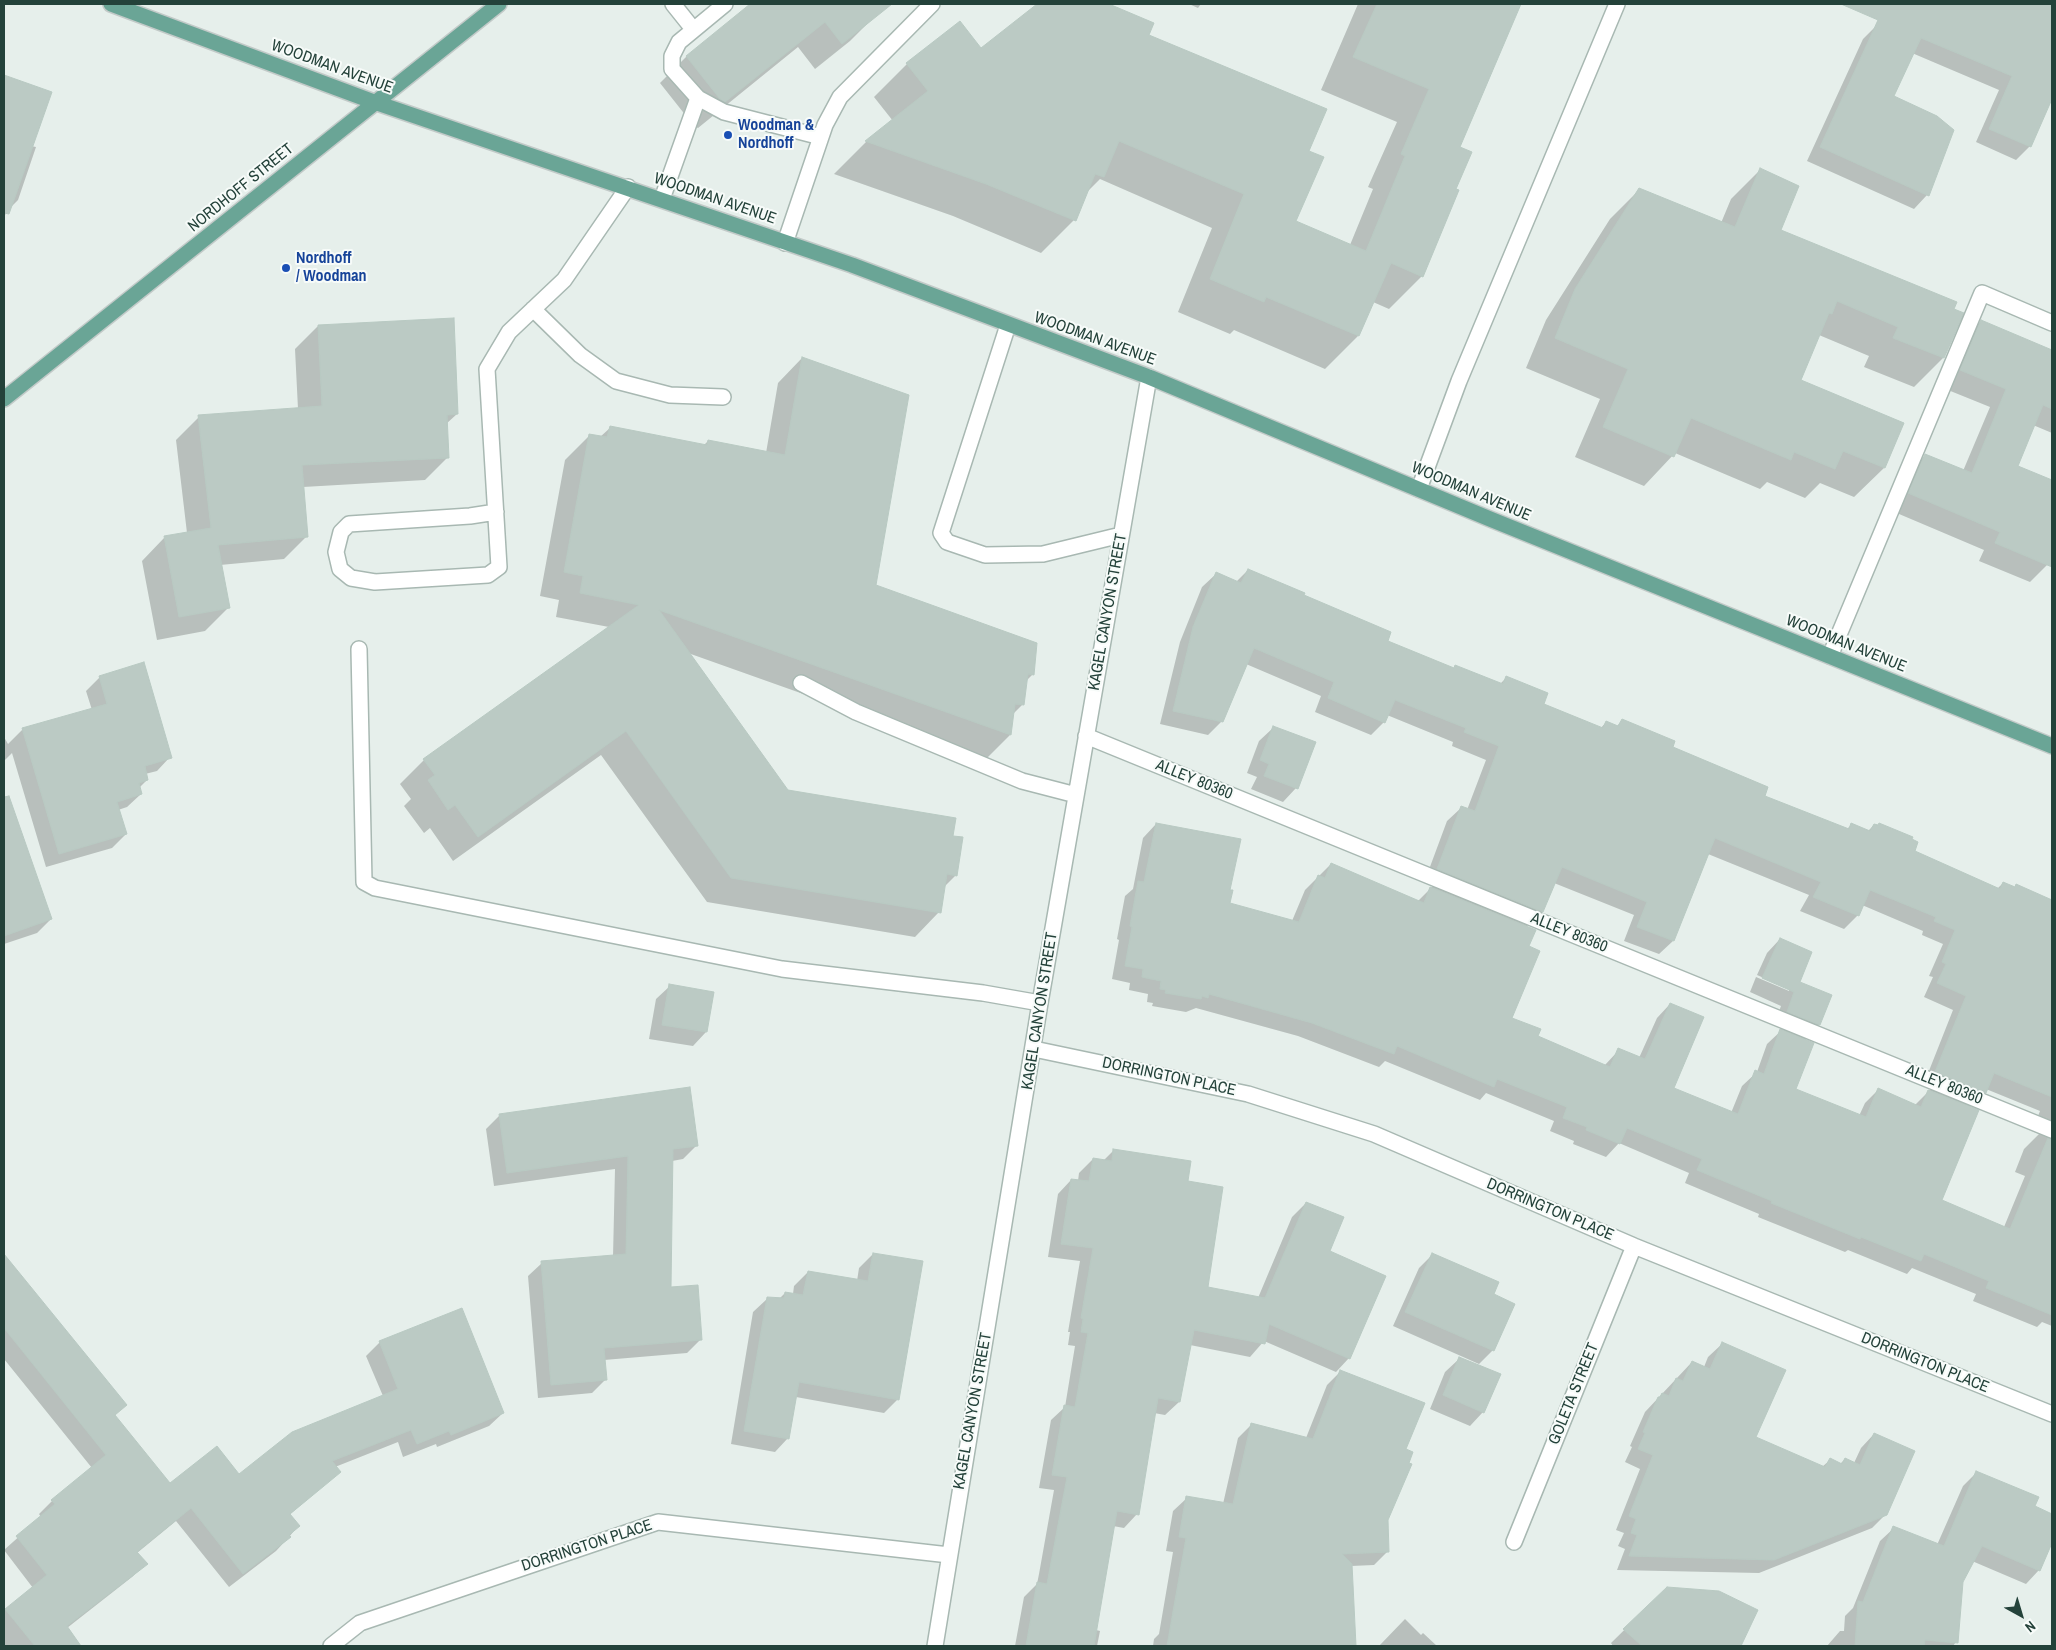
<!DOCTYPE html>
<style>
body{margin:0}
#map{position:relative;width:2056px;height:1650px;overflow:hidden;background:#e6efeb;font-family:"Archivo Narrow",sans-serif}
canvas{display:block}
.frame{position:absolute;inset:0;border:5px solid #24423a;pointer-events:none}
.north{position:absolute;left:1996px;top:1590px;width:50px;height:50px;-webkit-text-stroke:4px #f7fbf9;paint-order:stroke;rotate:141deg;font-size:14px;font-weight:700;line-height:20px;text-align:center;color:#24423a}
.north::after{content:'';display:block;margin:auto;width:18px;height:22px;background:#24423a;clip-path:polygon(50% 0,100% 100%,50% 72%,0 100%)}
</style>
<div id="map">
<canvas width="2056" height="1650"></canvas>
<div class="frame"></div>
<div class="north">N</div>
</div>
<script>
const c = document.querySelector('canvas').getContext('2d');
c.lineJoin = 'round';
function fillPath(path, color) { c.fillStyle = color; c.fill(path, 'evenodd'); }
const poly = rows => new Path2D(rows.map(r => 'M' + r).join(''));
function trace(path, color, width, dash) { c.strokeStyle = color; c.lineWidth = width; c.lineCap = dash ? 'butt' : 'round'; c.setLineDash(dash || []); c.stroke(path); }
function label(font, color, halo, rows, align = 'center') {
  c.font = font + ' "Archivo Narrow",sans-serif'; c.lineWidth = 4; c.setLineDash([]); c.textBaseline = 'middle'; c.strokeStyle = halo; c.fillStyle = color; for (const [text, x, y, turn = 0] of rows) {
    c.save(); c.translate(x, y); c.rotate((+turn || 0) * Math.PI / 180); c.textAlign = isNaN(turn) ? turn : align; if (halo) c.strokeText(text, 0, 0); c.fillText(text, 0, 0); c.restore();
  }
}
fillPath(poly([
 [752,4,868,4,877,14,850,41,815,69,798,47,698,128,694,126,660,83,686,57],
 [1039,4,1106,4,1152,23,1147,35,1307,152,1295,222,1350,245,1373,189,1368,187,1397,122,1321,90,1358,4,1520,4,1458,148,1455,190,1422,276,1389,309,1373,302,1358,336,1325,369,1234,330,1230,334,1178,312,1212,228,1100,179,1085,194,1074,220,1041,253,953,216,834,174,866,142,893,121,874,97,907,64,981,50],
 [1189,4,1201,4,1198,8],
 [1904,4,2052,4,2052,102,2050,101,2030,146,2016,160,1976,142,1999,90,1912,53,1892,97,1927,195,1914,209,1807,161,1863,39,1877,25,1892,32],
 [4,77,50,92,31,146,36,147,18,200,6,212,4,219],
 [1760,170,1779,230,1953,309,1943,358,1914,387,1864,367,1869,356,1819,335,1799,380,1902,424,1884,468,1854,497,1820,483,1805,498,1767,482,1760,489,1675,453,1644,486,1575,457,1600,399,1526,368,1546,320,1610,219,1640,189,1721,223,1731,199],
 [1981,321,2052,351,2052,433,2033,425,2016,467,2052,481,2052,553,2047,565,2030,582,1979,561,1984,550,1892,511,1907,473,1925,456,1963,471,1990,407,1943,388,1964,339],
 [318,326,457,414,446,424,448,457,425,480,303,487,307,536,284,559,220,565,228,608,205,631,157,640,142,561,164,538,187,533,176,440,199,417,298,409,295,349],
 [802,358,874,586,1033,674,1026,681,1022,705,1012,715,1010,735,986,759,688,653,787,791,951,837,956,875,944,887,939,912,915,937,707,902,601,755,453,861,430,828,424,833,404,806,411,799,400,784,424,760,609,627,556,617,559,600,540,596,565,460,590,435,600,437,610,428,703,446,708,441,766,453,778,383],
 [1248,570,1302,596,1386,641,1453,669,1500,684,1506,678,1542,705,1601,728,1606,722,1616,727,1622,721,1763,797,1846,830,1852,824,1868,831,1874,825,1913,851,1997,889,2003,883,2014,888,2016,886,2052,901,2052,1326,2042,1322,2037,1327,1973,1301,1976,1294,1912,1268,1907,1274,1848,1250,1845,1252,1758,1217,1759,1214,1685,1183,1689,1173,1619,1143,1606,1157,1573,1144,1574,1141,1550,1131,1554,1121,1486,1093,1480,1100,1385,1061,1379,1067,1298,1036,1196,1008,1186,1012,1152,1006,1153,1003,1147,1002,1148,994,1129,990,1130,983,1112,979,1119,940,1117,939,1125,896,1133,889,1143,838,1156,824,1229,891,1229,904,1292,921,1305,890,1331,864,1418,901,1433,886,1424,883,1447,821,1461,808,1467,810,1486,760,1452,746,1453,742,1387,715,1384,722,1371,735,1315,712,1321,696,1246,664,1222,721,1208,735,1160,724,1180,642,1202,587,1216,574,1236,582],
 [1708,854,1809,895,1800,911,1844,929,1858,915,1862,905,1923,931,1922,935,1943,944,1929,976,1933,977,1924,997,1953,1010,1923,1086,1931,1089,1914,1106,1878,1090,1865,1103,1859,1116,1795,1090,1804,1040,1819,1025,1798,982,1780,939,1767,953,1757,975,1789,989,1789,991,1756,977,1750,992,1781,1006,1774,1025,1783,1029,1767,1044,1757,1072,1742,1086,1731,1113,1672,1089,1670,1004,1657,1018,1639,1058,1619,1050,1604,1066,1536,1037,1510,1019,1527,946,1526,927,1542,912,1554,883,1634,915,1624,941,1659,954,1673,941],
 [1986,1089,2040,1111,2032,1131,2039,1134,2024,1149,2015,1172,2025,1176,2004,1227,1940,1201,1969,1108],
 [100,677,170,757,157,771,145,774,147,780,139,788,141,794,127,807,118,810,126,834,112,848,46,867,12,753,4,761,4,737,8,744,23,729,92,710,86,691],
 [1273,728,1315,743,1296,788,1283,802,1251,789,1257,777,1247,773,1259,741],
 [23,841,51,919,37,933,4,944,4,848],
 [670,986,706,1032,693,1046,649,1039,656,999],
 [500,1115,697,1145,683,1159,672,1161,670,1289,701,1339,687,1353,604,1360,606,1379,592,1393,538,1398,528,1276,542,1263,613,1257,615,1169,494,1186,486,1129],
 [1114,1150,1186,1182,1206,1288,1258,1298,1292,1217,1306,1203,1328,1252,1349,1358,1336,1372,1264,1341,1250,1357,1190,1345,1179,1402,1165,1415,1154,1413,1137,1514,1124,1528,1113,1526,1096,1630,1100,1631,1097,1646,1015,1646,1024,1597,1037,1584,1039,1574,1054,1490,1039,1488,1051,1420,1065,1407,1075,1346,1068,1345,1070,1332,1068,1332,1080,1261,1048,1257,1058,1194,1071,1180,1078,1181,1079,1173,1093,1159,1103,1161],
 [873,1254,898,1399,884,1413,796,1397,788,1438,775,1452,731,1444,753,1312,767,1299,779,1299,785,1293,793,1294,794,1286,808,1272,857,1281,859,1268],
 [1433,1254,1492,1295,1513,1304,1493,1350,1479,1364,1393,1326,1419,1268],
 [12,1266,125,1405,114,1416,170,1485,239,1476,383,1396,366,1356,380,1342,503,1413,489,1426,437,1447,436,1444,403,1457,398,1442,335,1467,339,1472,289,1515,298,1526,289,1537,276,1551,229,1587,176,1521,137,1553,146,1564,132,1577,67,1628,71,1633,57,1646,4,1646,4,1611,33,1588,4,1550,41,1517,39,1514,52,1501,92,1468,4,1359,4,1273],
 [1722,1344,1754,1437,1822,1467,1830,1460,1840,1464,1845,1459,1854,1463,1861,1448,1874,1434,1886,1514,1872,1528,1759,1573,1617,1570,1625,1549,1618,1546,1624,1533,1616,1530,1640,1469,1625,1462,1632,1447,1630,1446,1645,1412,1692,1362,1704,1367,1708,1357],
 [1459,1359,1483,1412,1470,1426,1430,1409,1445,1372],
 [1341,1371,1405,1450,1386,1520,1388,1551,1374,1565,1351,1566,1355,1646,1241,1646,1228,1635,1227,1646,1153,1646,1154,1639,1159,1634,1173,1552,1166,1551,1173,1511,1187,1498,1223,1504,1238,1438,1252,1424,1306,1438,1327,1385],
 [1977,1472,2034,1507,2052,1515,2052,1540,2039,1570,2026,1584,1972,1561,1961,1582,1956,1642,1953,1646,1827,1646,1840,1631,1844,1631,1845,1616,1853,1608,1880,1541,1894,1528,1937,1545,1963,1486],
 [1667,1588,1757,1611,1740,1646,1613,1646,1611,1643],
 [1405,1619,1421,1635,1423,1633,1437,1646,1379,1646]
]), '#0003');
const building = poly([
 [750,4,892,4,842,44,825,22,725,102,720,99,686,56,750,4],
 [1037,4,1109,4,1154,23,1149,35,1327,109,1309,151,1324,157,1296,221,1366,251,1405,156,1401,154,1429,89,1353,57,1377,4,1521,4,1460,147,1472,152,1456,189,1459,190,1423,277,1391,263,1359,336,1266,297,1264,302,1210,279,1244,194,1119,141,1104,177,1095,174,1076,221,986,184,865,141,928,91,906,63,960,21,981,48,1037,4],
 [1841,4,2052,4,2052,99,2031,147,1989,129,2012,76,1921,38,1894,96,1937,116,1954,130,1929,196,1820,147,1878,20,1841,4],
 [4,75,52,92,9,214,4,213,4,75],
 [1760,168,1799,186,1781,230,1957,302,1954,309,1964,313,1944,358,1893,338,1898,327,1837,301,1832,314,1829,313,1801,380,1904,423,1885,468,1843,451,1835,469,1794,452,1791,460,1691,418,1674,457,1603,427,1628,369,1555,338,1575,289,1639,188,1735,227,1760,168],
 [454,318,458,414,447,415,449,458,302,465,308,537,218,545,230,608,179,617,164,536,211,528,198,415,322,406,318,325,454,318],
 [1981,320,2052,350,2052,409,2043,405,2018,466,2052,480,2052,567,1995,543,2000,532,1908,493,1925,454,1972,473,2006,389,1960,370,1981,320],
 [802,357,909,395,876,585,1037,643,1034,675,1028,674,1024,705,1015,704,1011,735,659,610,788,790,956,818,953,836,963,837,957,876,947,874,941,913,731,878,626,731,478,837,455,805,448,810,428,780,435,775,423,759,639,605,580,593,583,576,564,572,589,434,607,437,610,426,707,445,708,440,785,455,802,357],
 [1248,569,1305,593,1304,595,1391,632,1388,641,1454,668,1455,665,1503,684,1506,676,1548,693,1544,704,1603,728,1606,721,1618,726,1622,719,1675,741,1673,747,1768,787,1765,796,1849,829,1851,823,1870,831,1874,824,1878,825,1879,823,1913,837,1912,839,1918,842,1915,851,2000,889,2003,882,2015,887,2016,884,2052,900,2052,1097,1994,1073,1986,1093,1935,1072,1966,996,1937,983,1946,964,1942,962,1955,930,1934,921,1936,917,1870,890,1859,916,1813,897,1821,882,1715,838,1674,941,1637,927,1647,902,1562,867,1543,912,1437,869,1461,806,1475,811,1499,746,1464,732,1466,728,1395,700,1385,723,1328,698,1334,682,1254,648,1223,722,1173,711,1193,627,1216,572,1241,583,1248,569],
 [144,662,172,758,145,766,148,780,139,783,142,794,117,802,127,834,59,854,22,728,107,704,99,676,144,662],
 [1273,726,1316,742,1298,789,1264,776,1269,764,1260,760,1273,726],
 [9,796,52,919,4,936,4,797,9,796],
 [1156,823,1241,839,1230,890,1233,890,1230,903,1299,922,1318,875,1325,878,1331,863,1424,903,1430,887,1536,930,1529,946,1540,951,1512,1018,1541,1029,1538,1036,1610,1067,1618,1048,1645,1059,1670,1003,1704,1017,1674,1088,1738,1114,1755,1070,1764,1074,1780,1029,1814,1043,1796,1089,1866,1117,1878,1088,1921,1107,1928,1090,1979,1110,1942,1200,2010,1229,2048,1138,2052,1139,2052,1315,1986,1288,1989,1281,1924,1254,1921,1261,1861,1237,1860,1239,1771,1203,1772,1201,1697,1170,1702,1159,1627,1128,1620,1144,1586,1130,1587,1127,1563,1118,1567,1107,1497,1079,1494,1087,1397,1046,1394,1054,1312,1023,1209,994,1208,998,1202,996,1201,999,1165,993,1166,990,1160,989,1161,981,1142,977,1143,969,1125,966,1132,927,1130,926,1138,881,1144,882,1156,823],
 [1780,938,1812,952,1800,982,1832,995,1820,1025,1787,1012,1794,992,1762,978,1780,938],
 [669,984,714,992,707,1032,662,1025,669,984],
 [690,1087,698,1146,673,1149,671,1287,698,1285,702,1340,604,1348,607,1380,551,1385,541,1261,626,1254,628,1156,507,1173,499,1114,690,1087],
 [1113,1149,1191,1161,1188,1181,1223,1187,1208,1287,1265,1298,1306,1202,1344,1217,1330,1251,1386,1276,1350,1359,1269,1324,1265,1344,1194,1330,1180,1402,1158,1398,1139,1515,1117,1511,1094,1646,1026,1646,1037,1582,1047,1584,1067,1477,1052,1475,1064,1405,1075,1407,1088,1333,1081,1332,1083,1319,1081,1318,1093,1248,1061,1244,1071,1179,1089,1181,1093,1158,1112,1161,1113,1149],
 [873,1253,923,1261,899,1400,799,1382,789,1439,744,1431,767,1297,784,1298,785,1292,803,1295,808,1271,868,1281,873,1253],
 [1432,1253,1499,1282,1494,1294,1515,1304,1494,1351,1405,1312,1432,1253],
 [4,1254,127,1405,115,1415,170,1483,217,1446,239,1474,292,1432,398,1389,379,1341,462,1308,504,1413,451,1435,449,1431,417,1444,411,1430,332,1461,341,1472,290,1514,300,1526,289,1535,291,1537,243,1574,191,1508,137,1552,148,1564,67,1626,81,1646,35,1646,5,1609,47,1575,16,1536,55,1504,51,1500,106,1455,4,1328,4,1254],
 [1722,1342,1786,1370,1756,1437,1825,1467,1830,1458,1842,1464,1845,1458,1860,1465,1874,1433,1915,1451,1887,1515,1774,1560,1629,1556,1637,1535,1631,1533,1636,1519,1629,1516,1653,1455,1638,1449,1645,1433,1643,1432,1658,1397,1660,1397,1662,1393,1669,1396,1676,1378,1683,1381,1692,1361,1710,1369,1722,1342],
 [1459,1357,1501,1374,1484,1413,1443,1395,1459,1357],
 [1340,1370,1425,1403,1406,1449,1413,1452,1409,1463,1412,1464,1388,1520,1389,1552,1342,1554,1352,1564,1356,1646,1167,1646,1186,1538,1179,1537,1186,1496,1233,1504,1251,1423,1313,1439,1340,1370],
 [1976,1471,2039,1497,2035,1506,2052,1514,2052,1543,2040,1571,1982,1546,1963,1582,1958,1643,1925,1640,1924,1646,1855,1646,1858,1601,1863,1602,1893,1526,1944,1546,1976,1471],
 [1667,1587,1719,1591,1758,1610,1741,1646,1642,1646,1623,1629,1667,1587]
]);
fillPath(building, '#bbcac4');
trace(building, '#b8c9c2', 1);
const minor = poly([
 [673,4,693,29],
 [725,4,679,42,672,56,672,69,698,98,724,112,821,137],
 [662,199,698,98],
 [785,243,825,125,840,97,932,4],
 [533,309,580,355,616,381,670,395,723,397],
 [1008,325,941,533,947,542,985,555,1043,554,1121,535],
 [1419,489,1459,381,1617,4],
 [496,512,470,516,349,524,341,532,336,552,340,569,351,578,375,582,488,575,499,567,487,369,509,332,564,280,628,187],
 [359,649,364,882,375,888,782,969,983,993,1040,1003],
 [1830,656,1982,293,2052,323],
 [801,683,856,712,1022,781,1076,795],
 [1086,736,2052,1130],
 [1034,1049,1248,1094,1374,1134,1634,1246,2052,1414],
 [1514,1542,1634,1246],
 [331,1646,360,1623,658,1522,949,1555],
 [935,1646,1040,1003,1149,377]
]);
const major = poly([
 [111,4,374,102,852,265,1149,377,1490,519,2052,746],
 [4,399,499,4]
]);
trace(minor, '#a8b8b2', 18);
trace(major, '#c2cac8', 18);
trace(minor, '#fff', 15);
trace(major, '#6aa596', 15);
for (const [x, y, r, color] of [
 [728,135,5,"#1a4fb4"],
 [286,268,5,"#1a4fb4"]
]) { const dot = new Path2D(); dot.arc(x, y, r, 0, 2 * Math.PI); c.fillStyle = color; c.fill(dot); trace(dot, '#f7fbf9', 2); }
label('16px', '#24423a', '#f7fbf9', [
 ["WOODMAN AVENUE",332,67,20],
 ["NORDHOFF STREET",241,188,-39],
 ["WOODMAN AVENUE",715,199,19],
 ["WOODMAN AVENUE",1095,339,20],
 ["WOODMAN AVENUE",1471,492,23],
 ["KAGEL CANYON STREET",1108,612,-80],
 ["WOODMAN AVENUE",1846,644,22],
 ["ALLEY 80360",1194,780,22],
 ["ALLEY 80360",1569,933,22],
 ["KAGEL CANYON STREET",1040,1011,-81],
 ["DORRINGTON PLACE",1169,1077,12],
 ["ALLEY 80360",1944,1085,22],
 ["DORRINGTON PLACE",1550,1210,23],
 ["DORRINGTON PLACE",1925,1363,22],
 ["GOLETA STREET",1574,1394,-68],
 ["KAGEL CANYON STREET",973,1411,-80],
 ["DORRINGTON PLACE",587,1546,-18]
]);
label('bold 16px', '#164399', '#f7fbf9', [
 ["Woodman &",738,126],
 ["Nordhoff",738,144],
 ["Nordhoff",296,259],
 ["/ Woodman",296,277]
], 'left');
</script>
